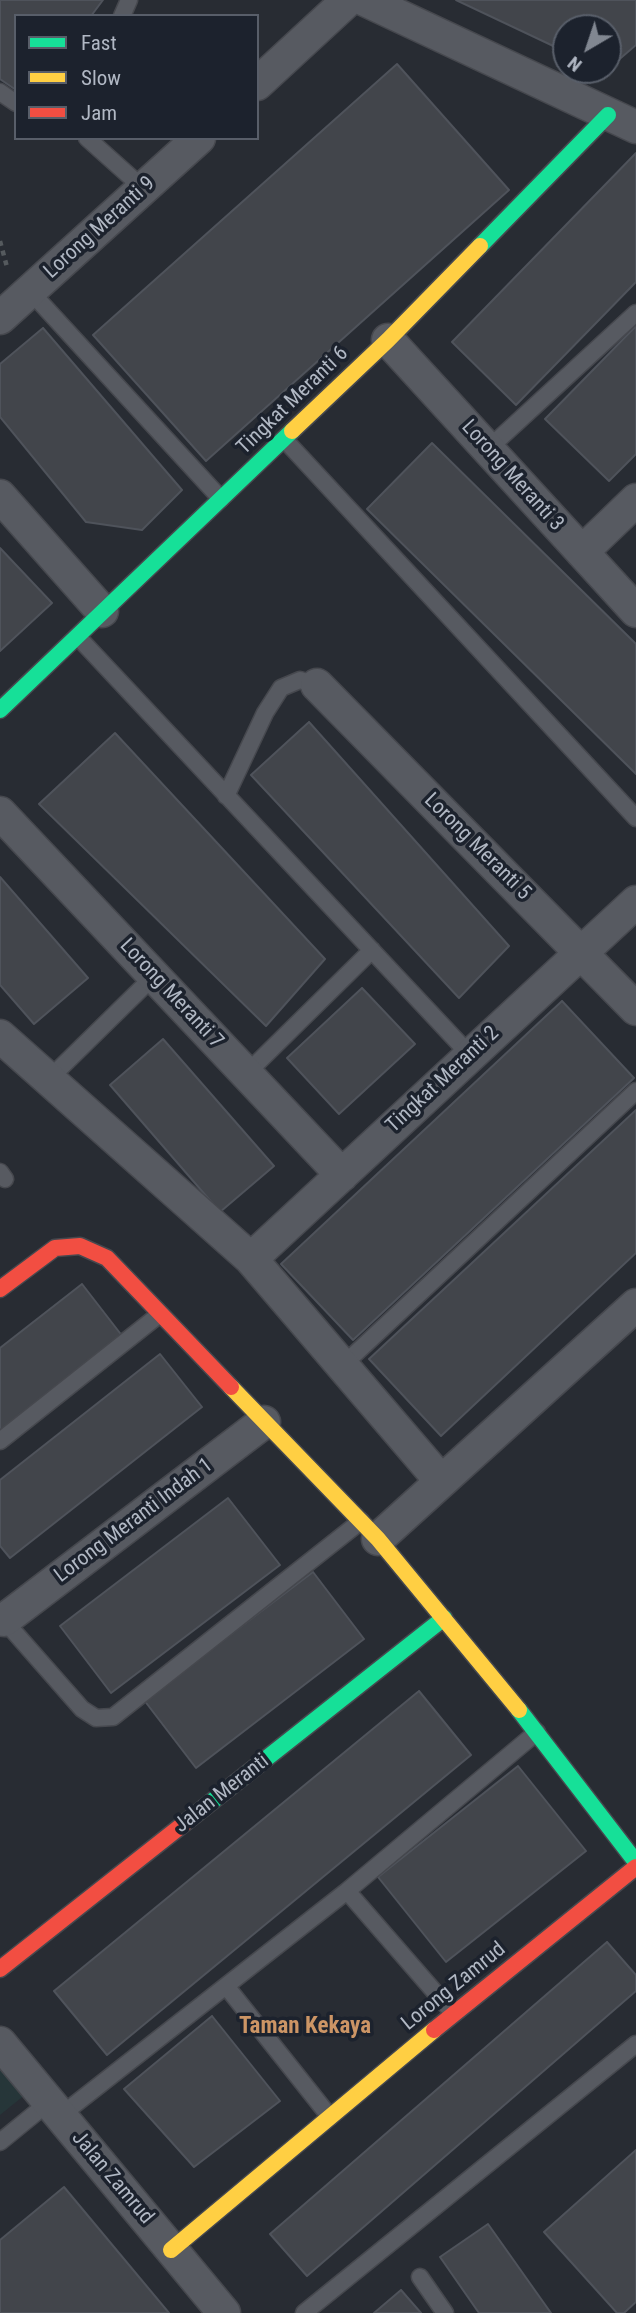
<!DOCTYPE html>
<style>
body{margin:0}
#map{position:relative;width:636px;height:2313px;overflow:hidden;background:#282c33;font-family:"Roboto Condensed",sans-serif}
canvas{display:block}
.legend{position:absolute;left:14px;top:14px;width:245px;height:126px;box-sizing:border-box;background:#1c222d;border:2px solid #585e69;margin:0;padding:9px 12px;list-style:none;font-size:21px;color:#b1b8c4}
.legend li{display:flex;align-items:center;gap:14px;height:35px}
.legend b{width:35px;border:2px solid #585e69}
.north{position:absolute;left:552px;top:14px;width:70px;height:70px;box-sizing:border-box;background:#1c222d;border:2px solid #585e69;border-radius:50%;rotate:219deg;font-size:19px;font-weight:700;line-height:28px;text-align:center;color:#b1b8c4}
.north::after{content:'';display:block;margin:auto;width:24px;height:32px;background:#818791;clip-path:polygon(50% 0,100% 100%,50% 72%,0 100%)}
</style>
<div id="map">
<canvas width="636" height="2313"></canvas>
<ul class="legend">
<li><b style="height:9px;background:#16e098"></b>Fast</li>
<li><b style="height:9px;background:#ffcf43"></b>Slow</li>
<li><b style="height:9px;background:#f24e42"></b>Jam</li>
</ul>
<div class="north">N</div>
</div>
<script>
const c = document.querySelector('canvas').getContext('2d');
c.lineJoin = 'round';
function fillPath(path, color) { c.fillStyle = color; c.fill(path, 'evenodd'); }
const poly = rows => new Path2D(rows.map(r => 'M' + r).join(''));
function trace(path, color, width, dash) { c.strokeStyle = color; c.lineWidth = width; c.lineCap = dash ? 'butt' : 'round'; c.setLineDash(dash || []); c.stroke(path); }
function label(font, color, halo, rows, align = 'center') {
  c.font = font + ' "Roboto Condensed",sans-serif'; c.lineWidth = 7; c.setLineDash([]); c.textBaseline = 'middle'; c.strokeStyle = halo; c.fillStyle = color; for (const [text, x, y, turn = 0] of rows) {
    c.save(); c.translate(x, y); c.rotate((+turn || 0) * Math.PI / 180); c.textAlign = isNaN(turn) ? turn : align; if (halo) c.strokeText(text, 0, 0); c.fillText(text, 0, 0); c.restore();
  }
}
fillPath(poly([
 [0,2061,26,2094,0,2115]
]), '#263639');
const building = poly([
 [0,0,103,0,91,16,16,16,16,90,0,79,0,0],
 [456,0,636,0,636,45,608,69,608,28,566,28,566,52,456,0],
 [397,64,509,190,206,461,93,335,397,64],
 [636,153,636,282,516,405,452,342,636,153],
 [636,326,636,454,609,481,545,419,636,326],
 [43,328,182,490,142,530,86,522,0,417,0,364,43,328],
 [432,443,636,644,636,774,367,509,432,443],
 [0,548,52,603,0,651,0,548],
 [309,722,509,946,459,998,251,775,309,722],
 [115,733,325,959,266,1026,39,804,115,733],
 [0,877,88,978,34,1024,0,985,0,877],
 [362,988,415,1044,339,1114,287,1058,362,988],
 [562,1001,634,1078,353,1340,281,1264,562,1001],
 [163,1039,274,1166,220,1212,110,1085,163,1039],
 [636,1110,636,1253,441,1436,369,1359,636,1110],
 [82,1284,123,1337,0,1434,0,1348,82,1284],
 [160,1354,202,1407,10,1558,0,1546,0,1480,160,1354],
 [228,1498,280,1565,111,1693,60,1626,228,1498],
 [313,1572,364,1639,196,1768,144,1700,313,1572],
 [419,1691,471,1755,107,2055,54,1991,419,1691],
 [518,1766,586,1851,446,1962,378,1877,518,1766],
 [607,1942,636,1975,636,1991,307,2276,270,2234,607,1942],
 [212,2016,280,2101,194,2167,124,2089,212,2016],
 [636,2150,636,2302,624,2313,617,2313,544,2232,636,2150],
 [64,2187,169,2313,0,2313,0,2240,64,2187],
 [488,2224,551,2313,479,2313,440,2257,488,2224],
 [401,2290,421,2313,374,2313,401,2290]
]);
fillPath(building, '#42454b');
trace(building, '#4f535b', 2);
const lane = poly([
 [122,16,129,0],
 [0,92,16,103],
 [87,138,144,189],
 [30,291,221,499],
 [284,439,636,818],
 [488,449,636,313],
 [78,637,470,1055],
 [226,796,265,713,281,688,300,680,317,685],
 [246,1074,372,950],
 [48,1080,154,976],
 [0,1172,5,1179],
 [342,1366,636,1091],
 [0,1441,160,1314],
 [2,1618,82,1709,96,1718,113,1717,361,1521],
 [347,1891,453,2013],
 [226,1986,330,2117],
 [60,2116,347,1891,537,1732],
 [0,2142,49,2102],
 [420,2277,445,2313],
 [304,2313,636,2044]
]);
const street = poly([
 [365,0,636,127],
 [257,84,348,0],
 [0,318,199,138],
 [388,340,636,611],
 [0,496,102,611],
 [582,552,636,500],
 [317,685,636,1009],
 [0,813,342,1175],
 [0,1036,251,1259,441,1481],
 [251,1259,636,902],
 [378,1539,636,1305],
 [4,1620,264,1422],
 [0,2043,224,2313]
]);
const fast = poly([
 [480,246,608,115],
 [0,710,292,431],
 [519,1710,636,1862],
 [186,1822,444,1618]
]);
const slow = poly([
 [292,431,388,340,480,246],
 [231,1387,378,1539,519,1710],
 [171,2250,434,2030]
]);
const jam = poly([
 [0,1289,55,1248,80,1246,107,1258,231,1387],
 [0,1969,186,1822],
 [434,2030,636,1867]
]);
trace(lane, '#46484e', 19);
trace(street, '#46484e', 35);
trace(fast, '#46484e', 19);
trace(slow, '#46484e', 19);
trace(jam, '#46484e', 19);
trace(poly([
 [0,241,7,267]
]), '#555a5e', 4.5, [5, 5]);
trace(lane, '#575a61', 16);
trace(street, '#575a61', 32);
trace(fast, '#16e098', 16);
trace(slow, '#ffcf43', 16);
trace(jam, '#f24e42', 16);
label('21px', '#b1b8c4', '#1c222d', [
 ["Lorong Meranti 9",100,228,-42],
 ["Tingkat Meranti 6",293,401,-44],
 ["Lorong Meranti 3",512,476,48],
 ["Lorong Meranti 5",477,847,45],
 ["Lorong Meranti 7",171,994,47],
 ["Tingkat Meranti 2",443,1080,-43],
 ["Lorong Meranti Indah 1",134,1521,-37],
 ["Jalan Meranti",222,1794,-38],
 ["Lorong Zamrud",454,1987,-39],
 ["Jalan Zamrud",112,2178,50]
]);
label('bold 23px', '#cc9565', '#1c222d', [
 ["Taman Kekaya",305,2027]
]);
</script>
